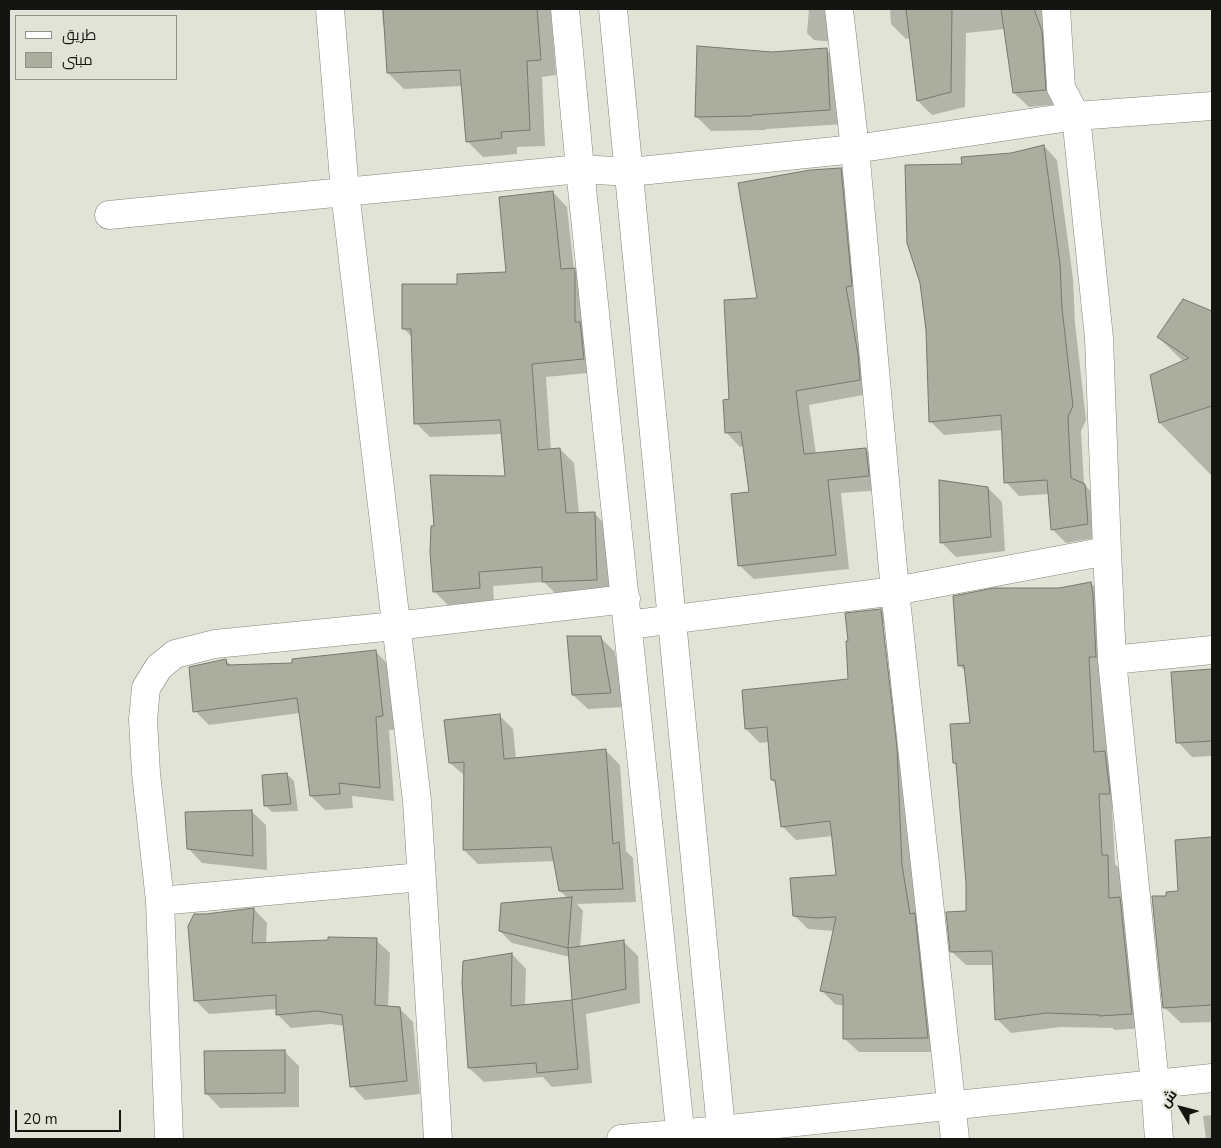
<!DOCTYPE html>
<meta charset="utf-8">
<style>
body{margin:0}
#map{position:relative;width:1221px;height:1148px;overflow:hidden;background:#e0e3d5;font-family:"Nunito Sans",Cairo,sans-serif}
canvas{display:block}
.frame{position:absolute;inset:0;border:10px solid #141510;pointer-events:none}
.legend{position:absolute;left:15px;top:15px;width:162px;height:65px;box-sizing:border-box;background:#e0e3d5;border:1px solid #8e9186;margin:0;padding:6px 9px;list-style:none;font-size:15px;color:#141510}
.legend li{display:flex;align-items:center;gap:10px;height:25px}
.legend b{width:25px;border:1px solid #8e9186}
.north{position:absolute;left:1156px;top:1083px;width:50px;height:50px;-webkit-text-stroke:4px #e0e3d5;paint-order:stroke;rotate:307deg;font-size:14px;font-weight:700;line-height:20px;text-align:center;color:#141510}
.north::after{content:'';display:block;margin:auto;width:18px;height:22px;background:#141510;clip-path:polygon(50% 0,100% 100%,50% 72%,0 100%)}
.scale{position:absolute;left:15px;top:1110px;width:106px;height:22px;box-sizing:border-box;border:2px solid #141510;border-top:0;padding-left:6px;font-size:15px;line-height:18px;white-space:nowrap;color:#141510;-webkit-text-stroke:4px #e0e3d5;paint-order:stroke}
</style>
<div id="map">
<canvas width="1221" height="1148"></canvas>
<div class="frame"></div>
<ul class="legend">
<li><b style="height:6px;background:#fff"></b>طريق</li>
<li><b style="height:14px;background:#abad9f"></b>مبنى</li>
</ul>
<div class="north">ش</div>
<div class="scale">20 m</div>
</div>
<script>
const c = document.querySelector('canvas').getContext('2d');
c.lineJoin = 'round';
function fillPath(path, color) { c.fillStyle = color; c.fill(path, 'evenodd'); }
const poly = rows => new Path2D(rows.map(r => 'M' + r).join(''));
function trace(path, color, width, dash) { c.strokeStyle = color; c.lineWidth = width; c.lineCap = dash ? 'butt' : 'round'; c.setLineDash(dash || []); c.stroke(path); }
fillPath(poly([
 [382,9,551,9,556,75,542,77,545,146,517,147,517,154,483,157,467,141,463,86,404,89,388,73,386,28,383,25],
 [809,9,832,9,833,42,814,40,807,33],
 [890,9,1045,9,1060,104,1029,107,1014,93,1005,29,966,33,965,107,932,115,918,101,911,38,906,39,891,24],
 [826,50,841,64,844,124,766,129,766,130,711,131,697,117,772,53],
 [1044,146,1057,160,1073,279,1075,323,1086,420,1081,431,1084,484,1098,499,1101,537,1066,543,1052,529,1049,494,1019,496,1006,482,1003,430,944,435,930,421,963,165],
 [841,169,855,183,874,393,809,405,816,454,866,450,880,464,882,490,841,493,849,569,754,579,739,565,750,493,744,446,740,447,726,432,730,400,759,299],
 [553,192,567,207,574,270,588,284,598,372,546,377,551,450,560,449,574,463,579,513,594,513,608,527,610,594,558,596,544,582,493,586,494,602,448,605,434,591,436,527,506,477,502,434,430,437,416,423,413,338,403,328,459,285,507,273],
 [1212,310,1212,476,1160,423,1152,376,1184,362,1158,337,1210,312],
 [988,488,1002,502,1005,551,956,557,941,542],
 [1091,583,1105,597,1102,671,1107,754,1119,766,1123,807,1112,808,1115,864,1122,871,1146,1028,1114,1030,1113,1028,1061,1027,1011,1033,997,1019,994,965,966,965,951,951,967,912,967,883,957,766,954,763,972,724,966,672,959,665,1060,589],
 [881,610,895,624,942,1052,859,1052,844,1038,844,1006,835,1004,821,990,834,931,808,929,794,915,837,876,833,836,796,840,782,826,777,785,772,780,769,742,760,743,746,729,850,680],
 [882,624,884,624,898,754,896,755],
 [600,637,615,652,624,707,588,709,573,695],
 [375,651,389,665,397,730,389,730,394,801,352,796,353,808,325,810,311,796,300,713,209,725,195,711,225,660,232,666,294,664],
 [1212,670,1212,756,1192,757,1178,742,1173,673],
 [499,715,513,729,516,759,606,751,620,765,626,851,633,858,636,902,577,904,583,911,580,948,624,942,638,956,640,1003,586,1014,592,1083,552,1087,543,1077,484,1082,469,1068,464,962,512,954,526,969,525,1006,573,1001,570,957,512,943,500,931,569,899,560,891,555,861,478,864,464,850,465,776,450,763],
 [287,774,294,781,298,811,272,812,265,805],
 [251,811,266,825,267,870,202,863,188,848],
 [1212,838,1212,1022,1181,1023,1164,1007,1167,897,1180,892,1176,841],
 [254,909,267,923,266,943,376,940,390,953,388,1007,399,1008,413,1022,420,1094,365,1100,352,1086,345,1026,331,1024,291,1028,278,1015,277,1009,209,1014,195,1000,206,915],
 [284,1051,299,1066,299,1107,220,1108,206,1093],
 [1212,1115,1212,1139,1206,1139,1203,1116]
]), '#0003');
const building = poly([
 [383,9,537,9,541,60,527,61,530,130,501,132,502,138,466,142,460,70,387,73,383,9],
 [906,9,952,9,951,92,917,101,906,9],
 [1001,9,1034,9,1042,31,1046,90,1013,93,1001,9],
 [697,46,772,52,827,48,830,110,752,115,752,116,695,117,697,46],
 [1044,145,1060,264,1062,308,1073,406,1068,417,1071,478,1085,484,1088,524,1051,530,1047,480,1004,483,1001,415,929,422,926,330,920,283,907,243,905,165,962,164,961,157,1011,153,1044,145],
 [841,168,852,286,846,287,858,354,860,380,796,391,804,454,866,448,869,476,828,480,836,555,738,566,731,494,749,492,741,432,725,433,723,400,729,399,724,300,757,298,738,183,810,170,841,168],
 [553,191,561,269,575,268,575,322,580,322,584,359,532,364,538,450,560,448,566,513,595,512,597,580,542,582,542,567,479,572,480,588,433,592,430,552,431,526,434,526,430,475,505,476,500,420,414,424,411,329,402,329,402,284,457,284,457,274,506,272,499,197,553,191],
 [1183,299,1212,311,1212,406,1159,423,1150,375,1189,358,1157,337,1183,299],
 [939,480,988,487,991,537,940,543,939,480],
 [1091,582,1093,595,1096,657,1089,657,1094,752,1105,751,1110,794,1099,794,1102,855,1108,855,1109,898,1120,897,1132,1014,1099,1016,1099,1015,1046,1013,995,1020,992,951,950,952,946,912,966,911,966,883,956,763,953,763,950,724,970,723,964,665,958,666,953,596,994,588,1059,588,1091,582],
 [881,609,897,748,902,865,910,914,915,913,928,1038,843,1039,843,995,820,991,836,917,817,918,793,916,790,878,836,875,830,821,781,827,775,780,771,780,767,727,745,729,742,690,848,679,846,641,848,641,845,613,881,609],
 [567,636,601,636,611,693,572,695,567,636],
 [376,650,383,716,376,717,380,788,339,783,340,794,310,796,297,698,193,712,189,667,226,659,227,665,292,663,292,659,376,650],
 [1212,669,1212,741,1176,743,1171,672,1212,669],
 [500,714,504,759,606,749,613,844,619,842,623,889,559,891,551,847,463,850,464,762,449,763,444,720,500,714],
 [287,773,291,804,264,806,262,775,287,773],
 [252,810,253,856,187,849,185,812,252,810],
 [1212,837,1212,1005,1163,1008,1152,896,1166,896,1166,892,1178,891,1175,840,1212,837],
 [572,897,568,948,499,931,501,903,572,897],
 [254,908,252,943,328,940,328,937,377,938,375,1005,400,1007,407,1081,350,1087,342,1015,317,1011,276,1015,276,995,194,1001,188,926,194,914,206,914,254,908],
 [624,940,626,989,572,1000,568,948,624,940],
 [512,953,511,1006,572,1000,578,1069,537,1073,536,1063,468,1068,462,983,463,961,512,953],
 [285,1050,285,1093,205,1094,204,1051,285,1050]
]);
fillPath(building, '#abad9f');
trace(building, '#76786c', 1);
const minor = poly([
 [330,9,345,192,417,801,438,1139],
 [839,9,855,149,895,591,955,1139],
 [109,215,580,169,630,172,855,149,1076,116,1212,106],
 [1107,551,1112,660,1155,1084,1159,1139],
 [628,625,895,591,1107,551,1099,338,1076,116,1061,88,1056,9],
 [1112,660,1212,650],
 [160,901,421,877],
 [169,1139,160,901,146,773,143,720,146,688,159,667,175,654,215,644,395,626,626,599],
 [621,1139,721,1130,1212,1078]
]);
const secondary = poly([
 [565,9,580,169,681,1139],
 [613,9,722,1139]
]);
trace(minor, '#848679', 29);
trace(secondary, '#848679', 29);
trace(minor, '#fff', 28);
trace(secondary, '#fff', 28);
</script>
